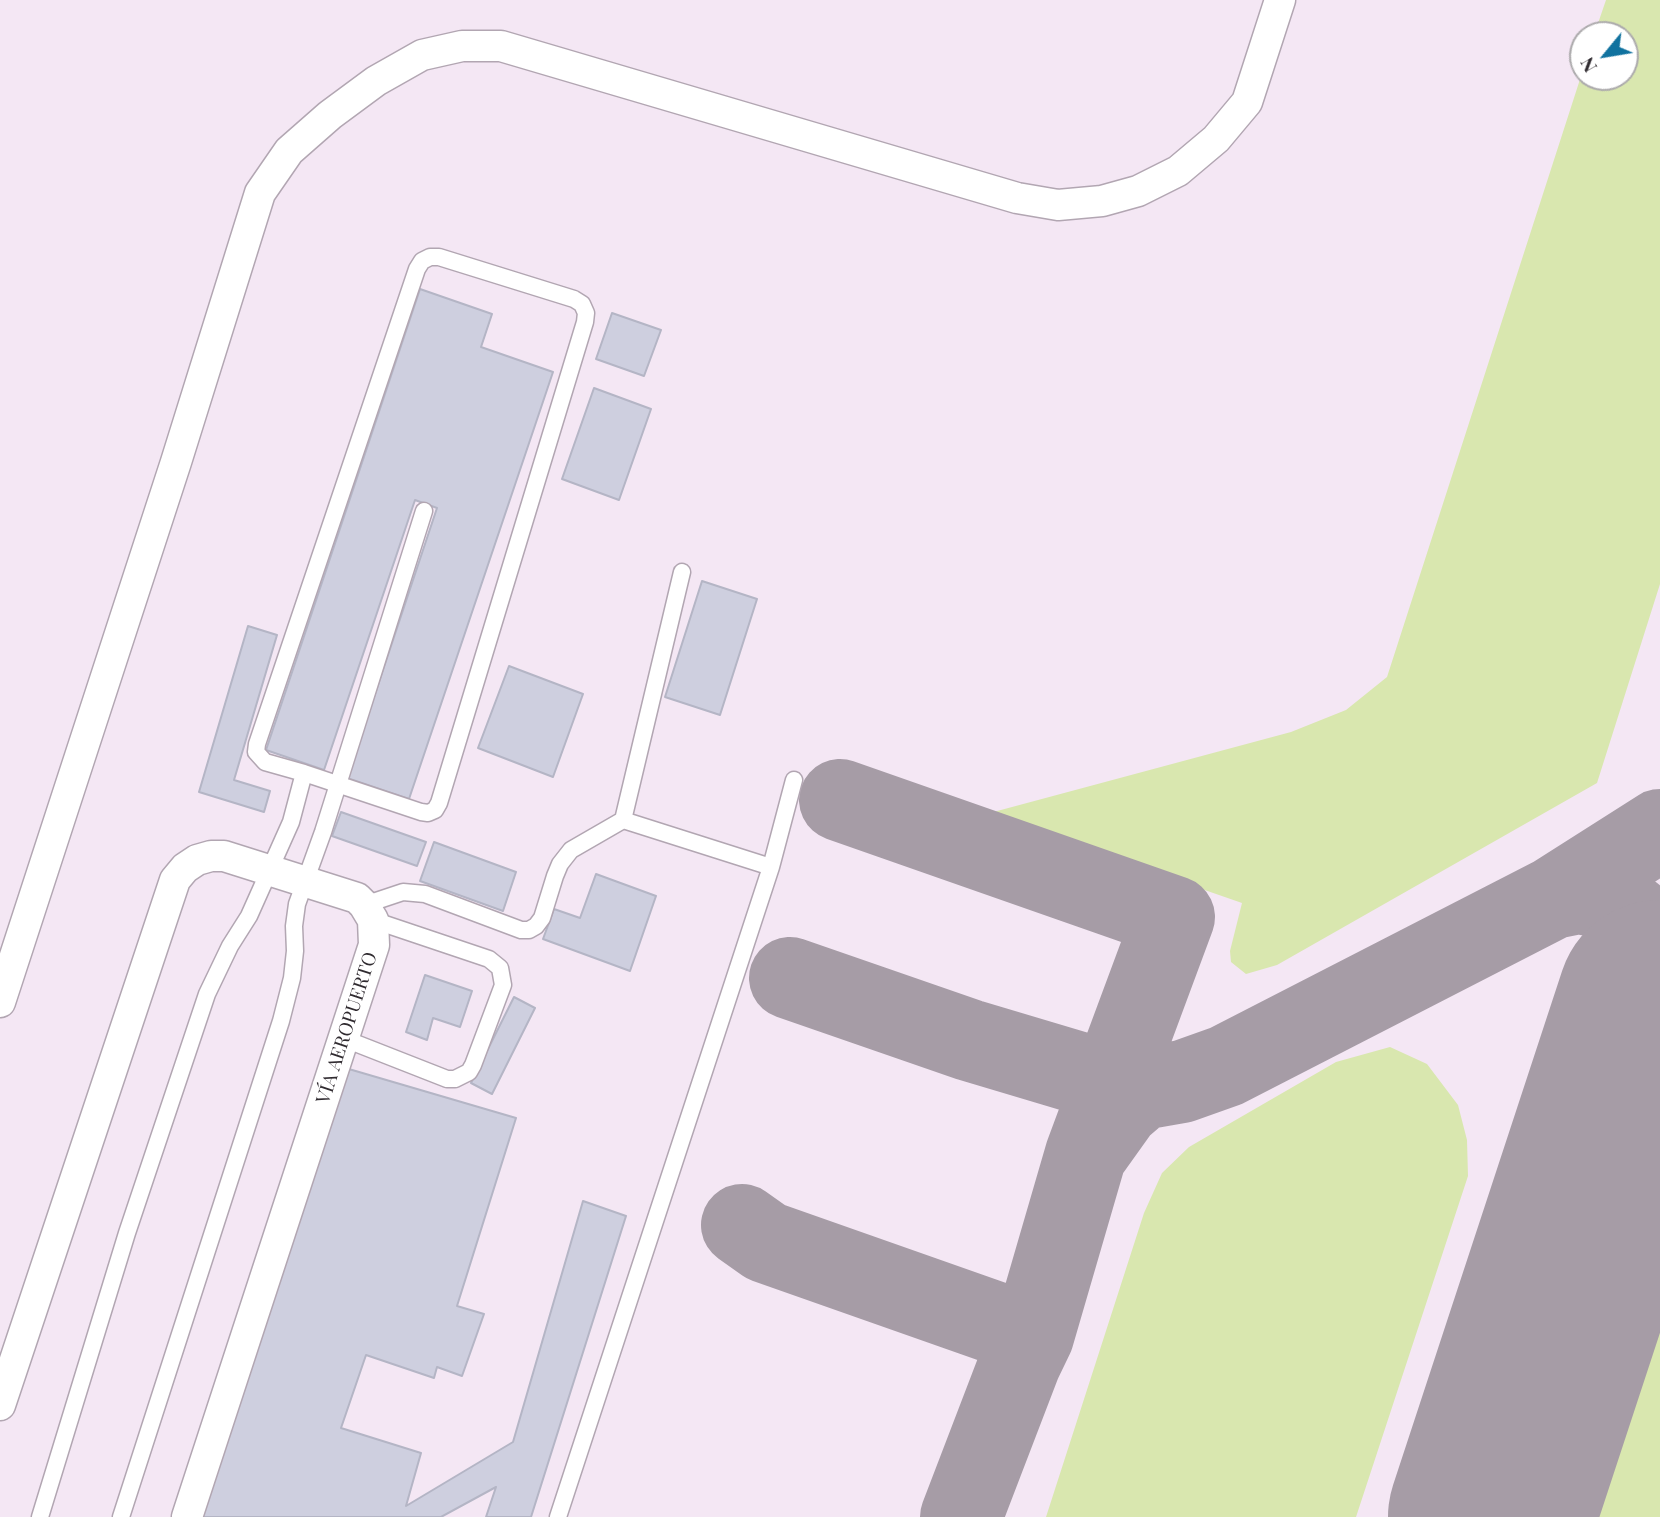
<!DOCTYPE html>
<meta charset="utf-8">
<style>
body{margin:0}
#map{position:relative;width:1660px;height:1517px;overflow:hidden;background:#f4e7f4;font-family:"Playfair Display",serif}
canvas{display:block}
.north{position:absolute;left:1569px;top:21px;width:70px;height:70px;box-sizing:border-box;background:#fff;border:2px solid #acaaac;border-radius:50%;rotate:240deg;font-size:19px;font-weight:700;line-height:28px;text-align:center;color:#302b30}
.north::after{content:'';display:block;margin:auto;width:24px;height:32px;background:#10729f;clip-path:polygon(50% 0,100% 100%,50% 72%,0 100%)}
</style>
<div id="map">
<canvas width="1660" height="1517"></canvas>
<div class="north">N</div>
</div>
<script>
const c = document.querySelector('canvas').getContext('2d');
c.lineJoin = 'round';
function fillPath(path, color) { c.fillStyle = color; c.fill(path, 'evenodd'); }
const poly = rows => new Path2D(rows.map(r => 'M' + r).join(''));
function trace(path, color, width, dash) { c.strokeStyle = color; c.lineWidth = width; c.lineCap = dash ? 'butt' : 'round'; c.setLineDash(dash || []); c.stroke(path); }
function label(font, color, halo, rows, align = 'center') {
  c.font = font + ' "Playfair Display",serif'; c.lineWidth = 7; c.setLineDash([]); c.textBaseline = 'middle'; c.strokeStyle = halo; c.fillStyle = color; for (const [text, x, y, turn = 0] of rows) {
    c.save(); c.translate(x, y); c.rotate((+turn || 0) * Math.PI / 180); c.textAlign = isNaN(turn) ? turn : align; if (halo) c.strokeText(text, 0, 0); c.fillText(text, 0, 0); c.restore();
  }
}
fillPath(poly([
 [1606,0,1660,0,1660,584,1597,783,1277,965,1246,974,1231,962,1230,951,1242,903,986,814,1291,732,1346,710,1387,677,1583,70,1583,77,1625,77,1625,35,1594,35],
 [1390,1047,1427,1064,1458,1105,1467,1140,1468,1176,1356,1517,1046,1517,1144,1213,1162,1173,1189,1147,1336,1062],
 [1660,1298,1660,1517,1590,1517]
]), '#d9e7af');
trace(poly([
 [840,800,1174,917,1086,1154,1033,1336,1020,1363,961,1517],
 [1553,898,1578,893,1600,897,1619,905,1634,917,1646,934,1654,956,1659,976,1658,1008],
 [790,978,969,1040,1113,1083,1170,1082],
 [1090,1149,1120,1107,1141,1089,1181,1082,1226,1066,1553,898,1660,830],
 [742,1225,766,1242,1033,1336]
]), '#a69ca6', 82);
trace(poly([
 [1491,1517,1660,1003]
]), '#a69ca6', 206);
const building = poly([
 [420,289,492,314,481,347,553,372,409,799,347,778,437,508,415,500,324,770,266,750,420,289],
 [612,313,661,330,644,376,596,359,612,313],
 [594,388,651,409,619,500,562,479,594,388],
 [702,581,757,599,720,715,665,697,702,581],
 [248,626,277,635,234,780,270,791,264,812,199,792,248,626],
 [509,666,583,694,553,777,478,748,509,666],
 [341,812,426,842,417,866,332,836,341,812],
 [434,842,516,872,503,911,420,881,434,842],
 [596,874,656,896,630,971,543,939,554,909,580,918,596,874],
 [425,975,472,991,460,1027,433,1018,427,1040,406,1032,425,975],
 [514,997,535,1008,492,1094,471,1083,514,997],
 [342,1067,516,1118,457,1306,484,1314,462,1376,437,1367,434,1378,366,1355,341,1428,421,1453,406,1506,513,1442,583,1201,626,1216,531,1517,486,1517,496,1487,441,1517,196,1517,342,1067]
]);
fillPath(building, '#cecfdf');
trace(building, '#b4b5c5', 2);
const service = poly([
 [623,820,682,572],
 [364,905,403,892,425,894,521,930,529,930,536,926,542,918,555,876,560,864,571,850,623,820,771,867],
 [345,1039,447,1079,455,1079,469,1072,473,1065,503,985,500,968,489,959,373,920],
 [40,1517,127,1233,207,994,230,946,249,916,291,822,304,773,265,762,256,752,257,744,417,269,422,261,430,257,439,257,574,299,582,304,586,313,585,322,439,803,435,810,428,813,421,812,304,773],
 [121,1517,281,1021,292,978,295,951,294,926,297,904,323,832,424,511],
 [558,1517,771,867,794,780]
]);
const minor = poly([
 [0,1002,176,462,260,193,289,151,330,115,376,81,422,55,462,46,501,46,1017,198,1058,205,1102,201,1138,191,1178,171,1216,139,1247,102,1280,0],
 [0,1405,175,880,185,868,197,860,211,856,224,856,357,898,364,905,373,920,374,945,187,1517]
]);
trace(service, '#b2a6b2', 19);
trace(minor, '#b2a6b2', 33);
trace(service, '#fff', 16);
trace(minor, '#fff', 30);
label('19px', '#302b30', '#fff', [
 ["VÍA AEROPUERTO",347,1028,-72]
]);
</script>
